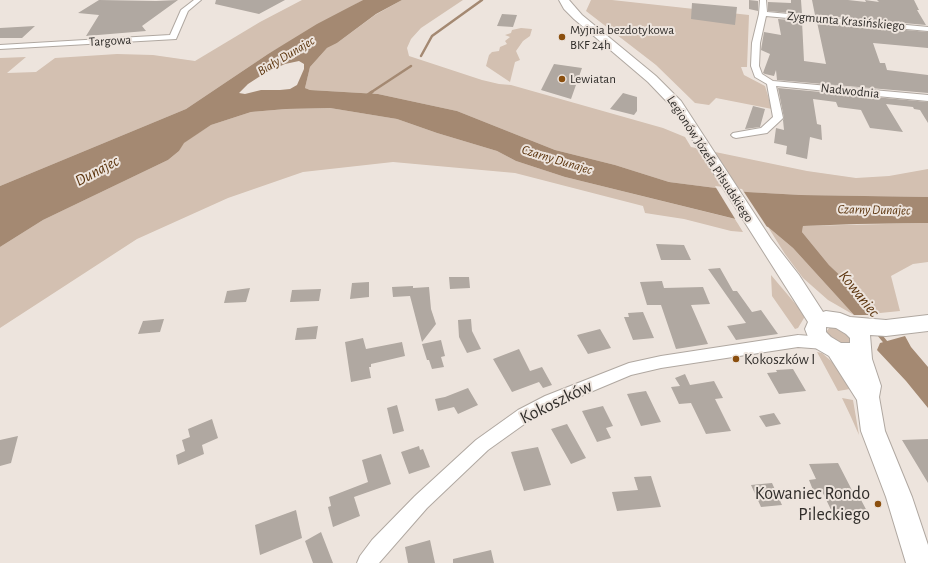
<!DOCTYPE html>
<meta charset="utf-8">
<style>
body{margin:0}
canvas{display:block;background:#ede4dd}
</style>
<canvas width="928" height="563"></canvas>
<script>
const c = document.querySelector('canvas').getContext('2d');
c.lineJoin = 'round';
function fillPath(path, color) { c.fillStyle = color; c.fill(path, 'evenodd'); }
const poly = rows => new Path2D(rows.map(r => 'M' + r).join(''));
function trace(path, color, width, dash) { c.strokeStyle = color; c.lineWidth = width; c.lineCap = dash ? 'butt' : 'round'; c.setLineDash(dash || []); c.stroke(path); }
function label(font, color, halo, rows, align = 'center') {
  c.font = font + ' "Alegreya Sans",sans-serif'; c.lineWidth = 4; c.setLineDash([]); c.textBaseline = 'middle'; c.strokeStyle = halo; c.fillStyle = color; for (const [text, x, y, turn = 0] of rows) {
    c.save(); c.translate(x, y); c.rotate((+turn || 0) * Math.PI / 180); c.textAlign = isNaN(turn) ? turn : align; if (halo) c.strokeText(text, 0, 0); c.fillText(text, 0, 0); c.restore();
  }
}
fillPath(poly([
 [302,0,363,0,268,54,186,109,0,186,0,58,26,57,7,73,36,72,55,58,117,54,153,55,195,61,260,22],
 [402,0,463,0,421,28,411,39,407,48,409,56,482,80,499,84,511,85,663,128,685,137,691,147,807,171,856,178,889,176,928,169,928,197,801,195,747,192,669,182,615,165,555,150,457,111,378,94,310,90,305,88,310,67,327,48,337,43,375,15],
 [591,0,612,0,749,15,747,67,741,67,744,75,765,86,772,109,716,98,709,105,695,103,656,65,586,11],
 [521,28,532,29,530,36,523,41,516,51,520,60,515,62,510,82,486,66,489,55,492,52,499,51,500,47,507,44,505,41,510,37,505,35,511,33,512,30],
 [330,108,397,119,437,133,497,151,516,161,565,177,735,219,743,232,731,231,684,219,645,213,643,206,515,173,393,162,303,172,228,198,137,239,0,328,0,247,43,220,168,160,179,151,183,143,211,125,251,112,286,109],
 [928,223,928,262,913,264,891,276,900,311,880,313,829,265,802,232,803,226],
 [768,227,793,248,854,315,828,300,803,278,785,254],
 [771,275,804,314,804,318,798,328,795,329,772,296],
 [830,327,834,327,850,336,850,342,848,344,839,344,827,335,826,332],
 [817,352,822,353,838,367,850,389,838,391],
 [842,398,853,400,859,435,851,417]
]), '#d3c0b1');
fillPath(poly([
 [363,0,402,0,376,14,337,43,327,48,310,67,305,88,310,90,378,94,457,111,555,150,615,165,669,182,747,192,801,195,928,197,928,223,857,224,803,226,802,232,829,265,880,313,868,315,854,315,793,248,768,227,565,177,516,161,497,151,437,133,397,119,330,108,286,109,251,112,211,125,184,143,179,151,168,160,43,220,0,247,0,186,186,109,268,54,317,24],
 [299,61,304,64,304,69,297,85,290,89,280,90,261,90,245,94,239,93,248,84,265,73,285,64],
 [905,336,911,347,928,367,928,408,906,381,877,350,880,343]
]), '#a48972');
fillPath(poly([
 [715,186,742,189,769,230,737,222]
]), '#ede4dd');
trace(poly([
 [421,56,432,36,482,0],
 [370,93,411,66]
]), '#a48972', 2.5);
trace(poly([
 [366,96,372,92]
]), '#a48972', 3);
trace(poly([
 [878,333,887,344]
]), '#a48972', 4);
fillPath(poly([
 [99,0,156,1,178,0,142,26,146,31,86,36,99,15,78,13],
 [216,0,285,0,259,14,215,4],
 [749,0,758,1,758,11,749,9],
 [791,0,801,0,802,14,768,11,768,2,791,3],
 [812,0,848,0,866,2,865,0,879,2,877,0,914,0,919,10,917,10,926,25,815,15],
 [692,3,737,7,735,25,691,19],
 [502,14,517,15,513,27,497,26],
 [778,19,802,21,804,61,826,64,817,22,928,32,928,48,873,43,880,63,885,63,887,70,928,75,928,93,777,80,776,70,774,76,765,74,763,73,770,54,761,50,764,32,781,35],
 [35,26,22,38,0,38,0,28],
 [554,64,582,68,571,99,541,90],
 [778,88,928,102,928,123,920,110,914,109,913,107,886,104,903,132,870,128,861,110,838,107,836,102,813,99,817,124,821,125,822,140,810,137,807,159,786,154,787,146,774,143,776,128,784,130,783,120,784,118],
 [623,93,637,97,637,111,634,115,610,109],
 [753,106,765,109,760,127,745,129],
 [656,244,684,245,691,260,661,260],
 [720,268,733,291,737,291,752,312,761,310,778,334,736,340,727,326,746,323,708,269],
 [449,277,469,277,470,288,450,289],
 [662,281,664,288,703,287,710,304,691,305,708,344,676,349,661,305,647,305,640,282],
 [369,282,369,297,350,299,352,283],
 [413,286,413,288,429,287,431,309,436,324,422,342,410,296,393,297,392,287],
 [250,288,246,302,224,303,227,291],
 [321,289,319,301,290,302,292,290],
 [643,312,654,338,633,340,624,317,629,317,628,313],
 [164,319,160,332,138,334,143,321],
 [471,319,472,331,481,349,467,353,459,337,458,320],
 [318,326,316,339,295,340,297,328],
 [600,329,611,348,588,354,577,335],
 [363,338,366,349,402,342,405,356,371,364,371,367,369,367,371,378,351,382,345,342],
 [441,340,445,356,441,357,444,367,432,369,429,360,427,360,422,344],
 [519,349,530,371,542,367,552,385,543,388,539,382,512,392,493,359],
 [793,369,806,391,779,394,767,373,777,372,776,370],
 [685,374,690,385,714,381,723,398,715,399,731,431,706,434,691,403,679,404,671,387,680,386,675,378],
 [468,388,478,405,458,414,454,407,438,411,435,399,445,397],
 [646,391,661,422,641,426,627,394],
 [397,405,404,431,393,434,387,408],
 [603,406,613,426,606,428,611,438,597,442,582,411],
 [774,413,781,424,766,427,759,416],
 [212,419,218,438,202,445,204,454,178,465,176,455,185,451,182,440,190,437,188,429],
 [567,424,586,458,571,464,551,429],
 [18,436,11,463,0,466,0,440],
 [928,439,928,483,902,440],
 [419,446,420,450,423,449,430,467,409,474,401,452],
 [538,447,551,485,524,491,511,452],
 [381,454,391,484,354,497,360,516,333,527,328,507,331,506,329,497,368,482,362,460],
 [838,463,856,498,860,498,868,513,833,514,821,489,813,490,809,480,816,479,809,464],
 [651,476,661,507,617,511,612,492,638,490,634,477],
 [772,483,782,505,761,507,751,485],
 [296,510,302,538,260,555,255,525],
 [321,532,333,563,313,563,305,541],
 [430,540,435,563,408,563,405,547],
 [491,550,494,563,453,563,453,559]
]), '#b0a8a1');
const street = poly([
 [194,0,201,0,188,11,176,39,0,49,0,45,170,35,181,10,194,0],
 [760,0,766,0,767,12,928,27,928,31,766,16,760,43,759,66,762,74,773,81,928,95,928,101,776,86,783,118,781,120,767,133,736,138,733,137,731,135,733,133,761,128,773,117,767,84,755,77,751,66,752,43,759,14,760,0],
 [798,335,824,337,829,339,831,343,829,347,824,349,798,347,661,368,631,375,557,406,530,420,488,450,427,508,379,563,357,563,360,556,372,540,415,496,476,440,518,410,545,396,629,363,661,356,798,335]
]);
const secondary = poly([
 [559,0,569,0,582,15,656,76,681,101,771,239,799,275,823,312,826,311,840,313,850,317,886,320,928,315,928,331,886,336,870,335,872,359,881,386,879,397,885,431,912,497,928,545,928,563,906,563,886,497,861,431,857,400,829,356,817,349,810,342,805,329,808,322,671,106,648,82,574,19,564,9,559,0],
 [826,327,836,328,846,334,850,338,850,343,841,343,831,337,826,332,826,327]
]);
trace(street, '#b0a8a1', 2);
trace(secondary, '#b0a8a1', 2);
fillPath(street, '#fff');
fillPath(secondary, '#fff');
for (const [x, y, r, color] of [
 [562,37,4,"#8b4f0e"],
 [562,79,4,"#8b4f0e"],
 [736,359,4,"#8b4f0e"],
 [878,504,4,"#8b4f0e"]
]) { const dot = new Path2D(); dot.arc(x, y, r, 0, 2 * Math.PI); c.fillStyle = color; c.fill(dot); trace(dot, '#ede4dd', 1.5); }
label('13px', '#302d2a', '#ede4dd', [
 ["Zygmunta Krasińskiego",846,21,5],
 ["Targowa",110,41,-3],
 ["Nadwodnia",850,91,6],
 ["Legionów Józefa Piłsudskiego",710,159,57]
]);
label('13px', '#302d2a', '#ede4dd', [
 ["Myjnia bezdotykowa",570,30],
 ["BKF 24h",570,45],
 ["Lewiatan",570,79]
], 'left');
label('italic 13px', '#5c350e', '#ede4dd', [
 ["Biały Dunajec",286,56,-31],
 ["Czarny Dunajec",557,160,17],
 ["Czarny Dunajec",874,210,1]
]);
label('15px', '#302d2a', '#ede4dd', [
 ["Kokoszków I",744,359]
], 'left');
label('italic 16px', '#5c350e', '#ede4dd', [
 ["Dunajec",97,171,-28],
 ["Kowaniec",859,294,51]
]);
label('18px', '#302d2a', '#ede4dd', [
 ["Kokoszków",556,402,-26]
]);
label('18px', '#302d2a', '#ede4dd', [
 ["Kowaniec Rondo",870,494],
 ["Pileckiego",870,515]
], 'right');
</script>
